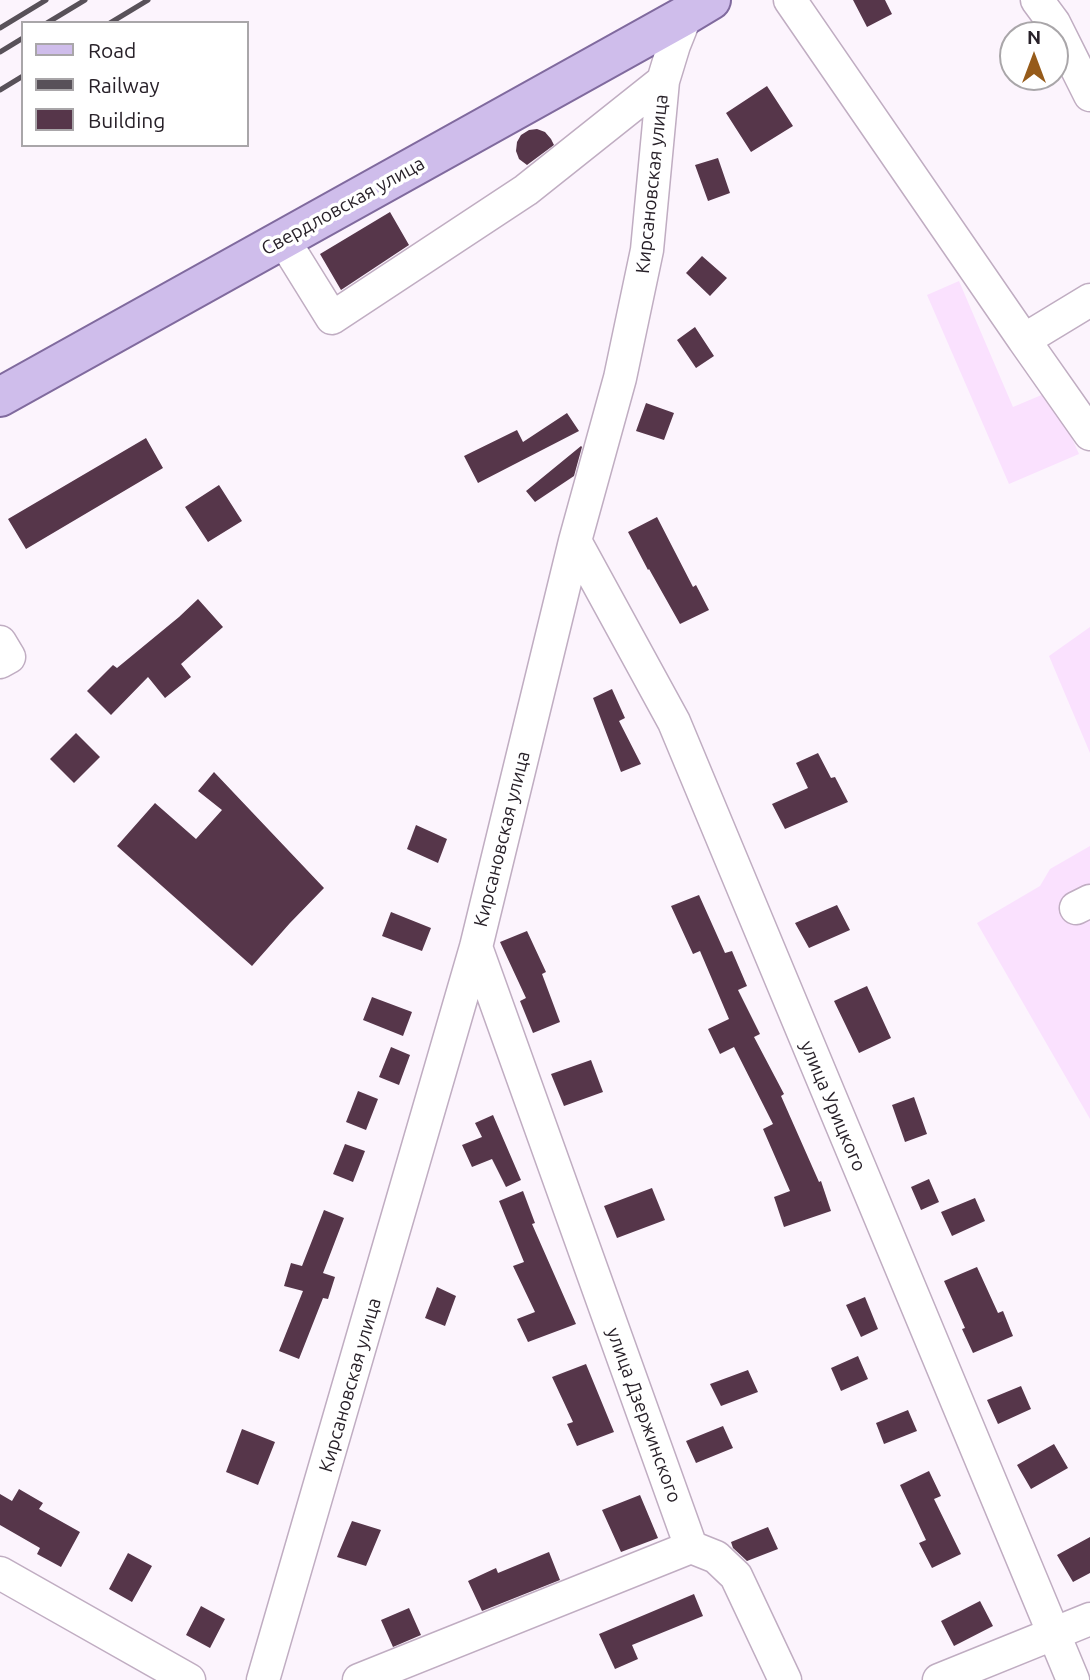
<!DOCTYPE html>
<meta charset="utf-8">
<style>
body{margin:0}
#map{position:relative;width:1090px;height:1680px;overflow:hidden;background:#fcf4fd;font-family:Ubuntu,sans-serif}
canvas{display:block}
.legend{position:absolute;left:21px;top:21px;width:228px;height:126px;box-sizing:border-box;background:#fff;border:2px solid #a9a6a9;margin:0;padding:9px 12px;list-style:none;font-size:21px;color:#282129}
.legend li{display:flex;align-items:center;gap:14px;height:35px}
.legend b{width:35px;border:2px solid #a9a6a9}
.north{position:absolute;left:999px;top:21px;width:70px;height:70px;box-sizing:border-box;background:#fff;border:2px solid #a9a6a9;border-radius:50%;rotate:0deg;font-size:19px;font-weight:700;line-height:28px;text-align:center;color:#282129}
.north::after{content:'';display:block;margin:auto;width:24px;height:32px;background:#965b1a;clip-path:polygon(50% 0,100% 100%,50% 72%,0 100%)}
</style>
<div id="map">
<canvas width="1090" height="1680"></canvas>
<ul class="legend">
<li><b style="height:9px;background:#cfbdeb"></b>Road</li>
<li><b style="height:9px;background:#585159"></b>Railway</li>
<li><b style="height:19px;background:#56364a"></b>Building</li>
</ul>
<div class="north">N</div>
</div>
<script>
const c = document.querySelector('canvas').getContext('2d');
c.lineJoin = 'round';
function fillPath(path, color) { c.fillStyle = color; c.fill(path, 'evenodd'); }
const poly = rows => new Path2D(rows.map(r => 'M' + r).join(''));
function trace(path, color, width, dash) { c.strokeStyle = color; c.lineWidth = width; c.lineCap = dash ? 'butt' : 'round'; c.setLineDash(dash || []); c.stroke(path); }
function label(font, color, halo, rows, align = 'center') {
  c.font = font + ' Ubuntu,sans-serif'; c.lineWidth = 7; c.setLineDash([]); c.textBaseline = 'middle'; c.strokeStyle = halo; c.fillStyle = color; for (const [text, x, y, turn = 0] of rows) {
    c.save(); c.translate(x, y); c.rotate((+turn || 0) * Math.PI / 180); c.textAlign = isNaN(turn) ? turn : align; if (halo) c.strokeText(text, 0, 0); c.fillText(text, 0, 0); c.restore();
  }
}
fillPath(poly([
 [959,281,1013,407,1051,391,1079,454,1009,484,927,295],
 [1090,627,1090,753,1049,656],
 [1090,846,1090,1119,977,923,1040,886,1050,869]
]), '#fae1fe');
fillPath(poly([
 [853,0,885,0,892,14,867,27],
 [767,86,793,126,751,152,726,113],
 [537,129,545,132,551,139,554,145,527,165,519,159,516,151,517,142,521,135,529,130],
 [718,158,730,193,708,201,695,165],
 [390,212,409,245,341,290,320,254],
 [702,256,727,278,710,296,686,273],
 [695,327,714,356,696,368,677,340],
 [646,403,674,413,664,440,636,431],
 [567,413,579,431,478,483,464,456,517,430,523,442],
 [146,438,163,468,26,549,8,519],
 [581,446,582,447,574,476,535,502,526,491],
 [219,485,242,521,208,542,185,507],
 [657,517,693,587,696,585,709,610,680,624,649,569,648,570,628,532],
 [198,599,223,627,181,664,191,677,165,698,148,677,111,715,87,691,113,665,117,668,179,617],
 [612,689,625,718,619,721,641,764,621,772,593,698],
 [76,733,100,757,74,783,50,759],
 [818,753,831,778,835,777,848,802,785,829,772,804,808,788,796,763],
 [214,772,324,888,290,923,252,966,117,846,155,803,196,839,222,810,198,791],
 [416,825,447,839,438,863,407,849],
 [699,895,725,953,732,951,747,986,738,990,760,1034,754,1037,784,1094,781,1096,819,1182,821,1181,831,1211,784,1227,774,1197,790,1191,763,1129,773,1124,734,1047,720,1054,708,1029,729,1019,700,951,693,954,671,906],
 [837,905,850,930,809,948,795,923],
 [391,912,431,928,422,951,382,936],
 [527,931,546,972,542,974,560,1022,533,1033,520,1001,526,998,500,942],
 [867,986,891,1038,859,1053,834,1001],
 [372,997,412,1012,403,1036,363,1020],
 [391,1047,410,1055,399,1085,379,1077],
 [591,1060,603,1092,564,1106,551,1074],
 [358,1091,378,1099,366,1130,346,1122],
 [914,1097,927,1134,905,1142,892,1105],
 [493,1115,521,1180,506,1187,492,1159,472,1167,462,1145,482,1137,475,1123],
 [345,1144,365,1151,353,1182,333,1174],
 [929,1179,939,1202,921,1210,911,1187],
 [652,1188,665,1220,617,1238,604,1206],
 [523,1191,535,1223,532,1224,576,1324,528,1342,517,1319,535,1312,513,1266,524,1262,499,1201],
 [975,1198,985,1221,952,1236,941,1212],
 [324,1210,344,1218,323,1273,335,1277,328,1299,323,1298,299,1359,279,1351,303,1291,284,1286,291,1263,302,1266],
 [977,1267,998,1313,1003,1311,1013,1336,973,1353,962,1329,965,1328,944,1281],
 [437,1287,456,1296,445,1326,425,1318],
 [865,1297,878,1329,861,1337,846,1305],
 [858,1356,868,1379,841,1391,831,1368],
 [586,1364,614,1432,577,1446,567,1424,573,1422,552,1377],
 [748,1370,758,1392,721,1406,710,1384],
 [1021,1386,1031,1409,998,1424,987,1400],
 [908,1410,917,1431,884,1444,876,1423],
 [723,1426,733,1448,696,1463,686,1441],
 [242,1429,275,1442,258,1485,226,1472],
 [1054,1444,1068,1468,1031,1489,1017,1465],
 [929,1471,941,1496,934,1499,961,1554,932,1568,919,1543,926,1540,900,1485],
 [19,1489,43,1503,39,1509,80,1532,61,1567,37,1554,40,1548,0,1525,0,1494,12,1501],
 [640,1495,658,1538,621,1552,602,1510],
 [352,1521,381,1530,366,1566,337,1557],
 [768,1527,778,1549,747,1561,733,1548,731,1542],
 [1090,1537,1090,1573,1073,1582,1057,1555],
 [549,1552,560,1580,482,1611,468,1581,496,1568,498,1573],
 [128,1553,152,1566,132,1602,109,1589],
 [694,1594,703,1616,632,1645,638,1659,615,1669,599,1634],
 [980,1601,993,1626,954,1646,941,1621],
 [201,1606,225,1619,210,1648,186,1635],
 [409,1608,421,1635,393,1647,381,1620]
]), '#56364a');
const minor = poly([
 [790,0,1024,340],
 [1037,0,1054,23,1090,95],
 [283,239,332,318,526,190,663,81],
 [1090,300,1024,340,1090,434],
 [575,541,674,722,1073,1680],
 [0,642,9,657,0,662],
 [1076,908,1090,901],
 [691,1547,716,1557,736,1576,785,1680],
 [0,1573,189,1680],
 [263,1680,476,947,575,541,620,378,647,250,663,81,674,45,686,15],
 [359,1680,691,1547,476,947],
 [939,1680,1090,1619]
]);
const major = poly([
 [0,397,686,15,711,0]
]);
trace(minor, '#c0adc2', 35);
trace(major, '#806a9e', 42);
trace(minor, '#fff', 32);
trace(major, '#cfbdeb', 38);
trace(poly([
 [47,23,85,0],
 [110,23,148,0],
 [0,28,46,0],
 [0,52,23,38],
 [0,90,23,76]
]), '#585159', 5);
label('19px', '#282129', '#fff', [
 ["Кирсановская улица",652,184,-84],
 ["Свердловская улица",343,206,-29],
 ["Кирсановская улица",502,839,-76],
 ["улица Урицкого",833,1106,67],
 ["Кирсановская улица",350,1385,-74],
 ["улица Дзержинского",644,1415,70]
]);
</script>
